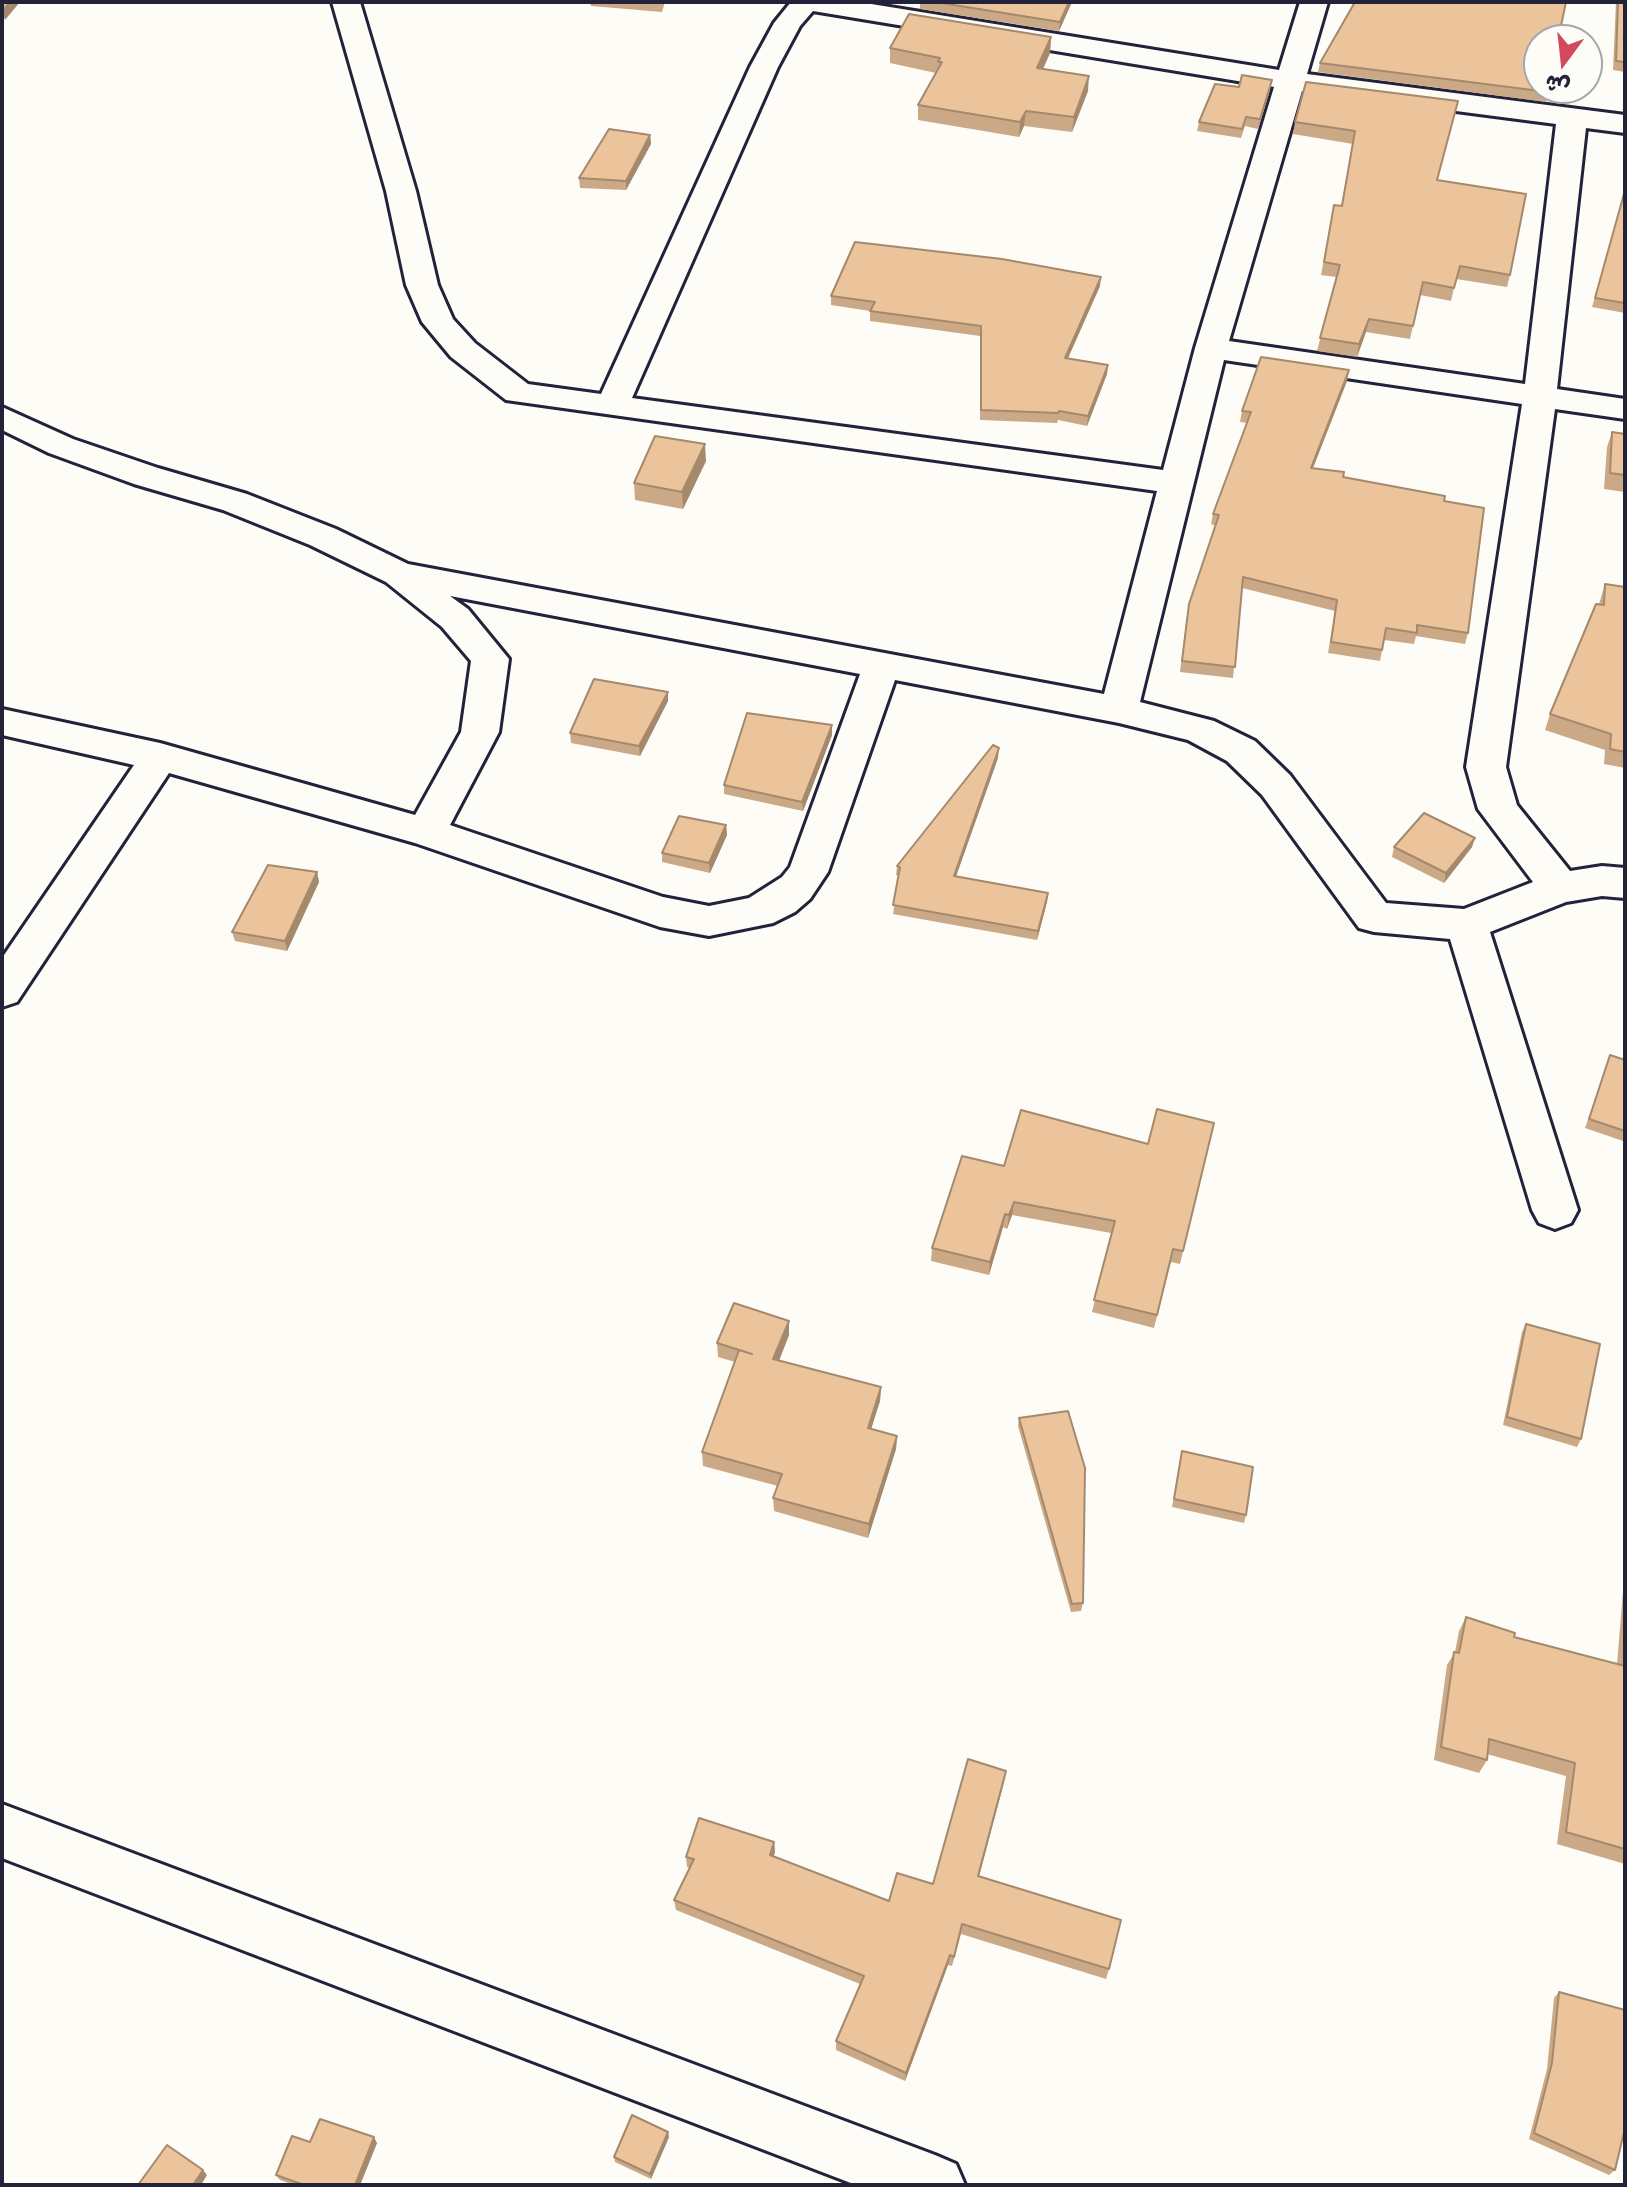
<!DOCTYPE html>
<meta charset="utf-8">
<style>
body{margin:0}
#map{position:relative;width:1627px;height:2187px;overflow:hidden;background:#fdfcf7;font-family:Mali,"Playpen Sans Arabic",sans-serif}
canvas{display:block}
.frame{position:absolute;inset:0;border:4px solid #22223b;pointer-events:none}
.north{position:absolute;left:1523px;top:24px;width:80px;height:80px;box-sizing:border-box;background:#fdfcf7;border:2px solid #a5a5ac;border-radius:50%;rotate:195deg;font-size:22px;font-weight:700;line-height:32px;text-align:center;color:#22223b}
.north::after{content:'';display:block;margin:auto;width:28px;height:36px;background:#d1495b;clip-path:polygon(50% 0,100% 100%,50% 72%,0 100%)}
</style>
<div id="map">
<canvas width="1627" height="2187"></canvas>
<div class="frame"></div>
<div class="north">ش</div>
</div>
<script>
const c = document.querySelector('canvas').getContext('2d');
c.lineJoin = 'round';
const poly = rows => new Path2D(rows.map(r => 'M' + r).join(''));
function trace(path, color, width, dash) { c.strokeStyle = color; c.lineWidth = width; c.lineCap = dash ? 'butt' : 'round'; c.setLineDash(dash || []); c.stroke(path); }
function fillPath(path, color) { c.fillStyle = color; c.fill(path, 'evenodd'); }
const street = poly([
 [332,2,360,2,416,191,438,285,453,319,475,343,528,384,601,394,750,67,774,23,791,2,859,2,1279,70,1300,2,1328,2,1307,74,1625,115,1625,133,1586,128,1557,389,1625,399,1625,419,1555,409,1506,767,1517,805,1570,871,1602,866,1625,868,1625,898,1602,896,1566,902,1490,932,1578,1210,1571,1223,1555,1229,1539,1223,1532,1210,1450,939,1374,932,1359,928,1262,795,1227,761,1188,740,1119,723,895,680,828,872,810,899,795,912,773,923,709,936,660,927,415,843,169,773,17,1002,2,1007,2,958,134,765,2,735,2,709,160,743,415,815,461,732,471,661,442,627,386,582,310,545,223,510,134,484,49,453,2,430,2,407,73,439,158,468,247,494,336,529,408,564,1104,694,1157,491,506,400,451,357,422,322,406,285,386,191,332,2],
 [813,11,1274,87,1195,348,1163,470,632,398,778,67,800,26,813,11],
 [1302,91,1556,124,1525,384,1229,341,1302,91],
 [1224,360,1522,404,1466,767,1478,809,1533,882,1464,909,1386,903,1290,775,1255,741,1214,721,1140,702,1224,360],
 [450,596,860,674,790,867,782,877,749,898,709,906,663,897,450,825,499,732,509,659,468,609,450,596],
 [2,1804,935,2155,956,2164,965,2185,856,2185,2,1858,2,1804]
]);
trace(street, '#22223b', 6);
fillPath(street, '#fdfcf7');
fillPath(poly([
 [590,2,665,2,662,12,591,6],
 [920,2,1072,2,1059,31,920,9],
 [1348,2,1566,2,1546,102,1318,72,1320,63,1354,3],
 [1616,2,1625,2,1625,72,1613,70],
 [1051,37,1050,53,1043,69,1088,91,1072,132,1024,126,1019,137,918,120,918,105,936,73,890,63,890,48],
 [1272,80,1270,89,1258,129,1245,126,1241,138,1197,131,1199,122,1239,87],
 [1306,82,1438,180,1510,275,1507,287,1456,279,1451,301,1420,295,1410,339,1366,332,1357,357,1317,351,1336,277,1321,275,1334,205,1341,206,1353,144,1293,134,1295,122],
 [650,135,651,144,626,190,580,188,579,178],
 [1625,189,1625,313,1592,307],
 [1100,286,1068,358,1107,374,1087,426,1058,420,1057,423,980,420,980,336,870,321,870,311,831,305,831,296],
 [1349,370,1347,381,1313,468,1343,477,1444,501,1468,633,1465,644,1416,636,1414,644,1384,640,1380,661,1328,653,1335,611,1242,588,1233,678,1180,672,1187,615,1216,526,1211,524,1213,514,1247,423,1240,422,1242,411],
 [1612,432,1625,434,1625,492,1604,489,1607,447],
 [706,461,683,509,635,500,634,483],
 [1605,584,1625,587,1625,768,1604,764,1605,750,1545,730,1550,714,1599,604],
 [668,692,668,701,640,756,571,743,570,733],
 [832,735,803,811,724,794,724,785],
 [998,758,956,876,1048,893,1047,902,1037,940,893,914,899,876,896,875,897,866],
 [726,825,727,835,710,873,662,862,662,853],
 [1394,847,1472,847,1444,883,1392,857],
 [317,872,319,882,287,951,235,941,232,932],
 [1610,1055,1625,1060,1625,1137,1623,1141,1585,1128],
 [1214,1123,1180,1264,1171,1262,1154,1328,1092,1312,1111,1233,1012,1215,1007,1229,1003,1227,989,1275,931,1261,932,1248,1004,1166,1148,1144],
 [789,1321,789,1335,779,1361,881,1387,880,1401,871,1429,897,1436,896,1449,868,1538,774,1511,773,1498,778,1486,703,1466,702,1452,735,1362,718,1357,717,1343],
 [1526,1324,1581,1439,1577,1447,1503,1425,1522,1332],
 [1019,1418,1083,1603,1081,1611,1071,1612,1018,1426],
 [1182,1452,1246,1515,1244,1523,1172,1507],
 [1625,1589,1625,1864,1557,1844,1566,1776,1487,1754,1487,1760,1479,1773,1434,1760,1447,1665,1455,1652,1459,1631,1466,1617,1514,1637,1617,1664,1623,1591],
 [1004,1782,979,1877,1109,1969,1106,1979,961,1934,952,1966,948,1965,905,2081,836,2050,836,2041,860,1984,676,1910,674,1900,690,1868,687,1867,686,1857,774,1842,775,1852,773,1856,889,1901,933,1884],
 [1559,1992,1615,2170,1609,2175,1529,2139,1547,2069,1554,1998],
 [669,2137,651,2179,615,2162,614,2157],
 [310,2142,377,2143,360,2185,294,2185,280,2180,276,2175]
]), '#cba986');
fillPath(poly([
 [10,2,20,2,5,20,2,11],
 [1069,2,1072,2,1059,31,1060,22],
 [1051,37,1050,53,1036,84,1037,68],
 [1089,76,1088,91,1072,132,1074,117],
 [1272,80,1270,89,1258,129,1260,119],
 [1026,111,1024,126,1019,137,1020,122],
 [650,135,651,144,626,190,626,181],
 [1101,277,1100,286,1064,367,1065,358],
 [1369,319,1366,332,1357,357,1359,344],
 [1108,365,1107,374,1087,426,1088,416],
 [1349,370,1347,381,1309,478,1311,468],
 [705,444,706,461,683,509,682,492],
 [668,692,668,701,640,756,639,746],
 [832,725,832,735,803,811,802,802],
 [999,748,998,758,953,885,954,876],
 [726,825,727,835,710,873,709,863],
 [1475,838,1472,847,1444,883,1446,873],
 [317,872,319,882,287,951,285,941],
 [1048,893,1047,902,1037,940,1038,931],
 [1014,1202,1012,1215,1007,1229,1009,1215],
 [1005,1214,1003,1227,989,1275,990,1262],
 [789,1321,789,1335,774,1373,773,1359],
 [881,1387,880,1401,867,1442,868,1428],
 [897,1436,896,1449,868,1538,869,1524],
 [1006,1771,1004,1782,976,1886,978,1876],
 [774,1842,775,1852,771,1865,770,1855],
 [950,1955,948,1965,905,2081,906,2073],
 [668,2132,669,2137,651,2179,650,2174],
 [374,2137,377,2143,360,2185,355,2185],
 [203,2170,207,2175,201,2185,193,2185]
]), '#a5896d');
const building = poly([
 [2,2,10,2,2,11,2,2],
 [935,2,1069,2,1060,22,935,2],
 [1355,2,1566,2,1558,40,1539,40,1539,88,1549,88,1548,92,1320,63,1355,2],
 [1618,2,1625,2,1625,62,1616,61,1618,2],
 [909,14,1051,37,1037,68,1089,76,1074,117,1026,111,1020,122,918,105,942,62,938,62,940,58,890,48,909,14],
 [1242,75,1272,80,1260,119,1246,117,1242,129,1199,122,1215,84,1239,87,1242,75],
 [1306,82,1458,101,1437,180,1526,194,1510,275,1460,266,1454,288,1423,282,1413,326,1369,319,1359,344,1320,338,1340,265,1324,262,1334,205,1342,206,1355,131,1295,122,1306,82],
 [609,129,650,135,626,181,579,178,609,129],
 [1625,190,1625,303,1595,298,1625,190],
 [855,242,1002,259,1101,277,1065,358,1108,365,1088,416,1059,411,1058,413,981,410,981,326,870,311,875,302,831,296,855,242],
 [1261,357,1349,370,1311,468,1344,472,1343,477,1445,496,1444,501,1484,508,1468,633,1417,625,1417,633,1386,628,1382,650,1331,642,1337,600,1243,577,1235,667,1182,661,1189,604,1219,515,1213,514,1251,412,1242,411,1261,357],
 [1612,432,1625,434,1625,475,1610,473,1612,432],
 [655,436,705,444,682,492,634,483,655,436],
 [1605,584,1625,587,1625,752,1610,749,1611,734,1550,714,1596,604,1604,605,1605,584],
 [594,679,668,692,639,746,570,733,594,679],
 [747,713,832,725,802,802,724,785,747,713],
 [993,745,999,748,954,876,1048,893,1038,931,893,905,900,867,897,866,993,745],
 [1424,813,1475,838,1446,873,1394,847,1424,813],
 [679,816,726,825,709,863,662,853,679,816],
 [268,865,317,872,285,941,232,932,268,865],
 [1610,1055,1625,1060,1625,1131,1589,1119,1610,1055],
 [1157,1109,1214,1123,1183,1251,1173,1249,1157,1315,1094,1300,1115,1221,1014,1202,1009,1215,1005,1214,990,1262,932,1248,962,1156,1004,1166,1021,1110,1148,1144,1157,1109],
 [734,1303,789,1321,773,1359,881,1387,868,1428,897,1436,869,1524,773,1498,782,1474,702,1452,739,1350,752,1354,717,1343,734,1303],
 [1526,1324,1600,1344,1581,1439,1507,1417,1526,1324],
 [1068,1411,1085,1468,1083,1603,1072,1604,1019,1418,1068,1411],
 [1182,1451,1253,1467,1246,1515,1174,1499,1182,1451],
 [1466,1617,1515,1633,1514,1637,1625,1666,1625,1849,1566,1832,1575,1763,1489,1739,1487,1760,1441,1747,1454,1652,1459,1653,1466,1617],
 [968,1759,1006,1771,978,1876,1121,1920,1109,1969,962,1924,954,1957,950,1955,906,2073,836,2041,864,1976,674,1900,694,1859,686,1857,699,1818,774,1842,770,1855,889,1901,897,1873,933,1884,968,1759],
 [1559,1992,1625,2010,1625,2128,1615,2170,1534,2133,1552,2063,1559,1992],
 [632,2115,668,2132,650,2174,614,2157,632,2115],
 [320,2119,374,2137,355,2185,304,2185,276,2175,292,2136,310,2142,320,2119],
 [167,2145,203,2170,193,2185,138,2185,167,2145]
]);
fillPath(building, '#ecc49c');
trace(building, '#a5896d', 2);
</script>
